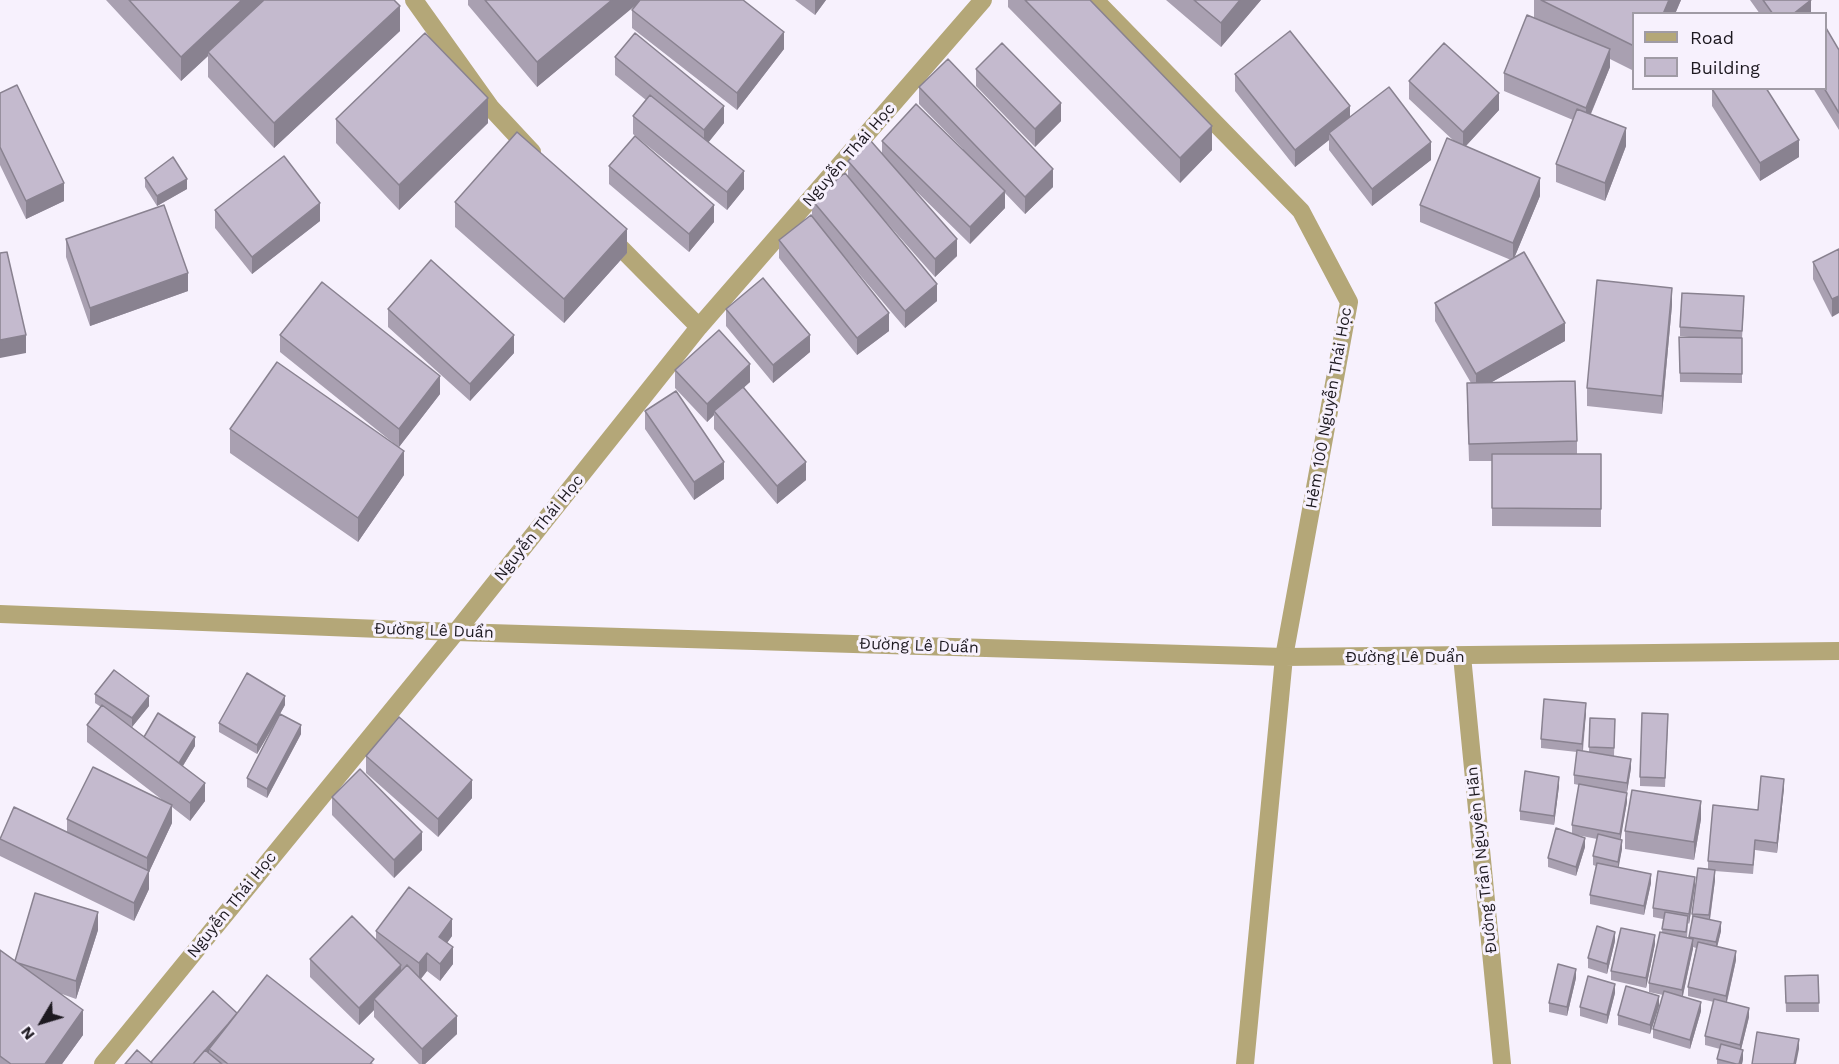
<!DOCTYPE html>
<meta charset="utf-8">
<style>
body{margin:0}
#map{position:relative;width:1839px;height:1064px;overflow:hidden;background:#f7f1fd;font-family:"Work Sans",sans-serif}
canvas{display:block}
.legend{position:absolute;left:1632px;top:12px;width:195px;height:78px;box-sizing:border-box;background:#f7f1fd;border:2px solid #a09ba5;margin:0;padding:8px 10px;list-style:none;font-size:18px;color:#1d1920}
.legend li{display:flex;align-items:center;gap:12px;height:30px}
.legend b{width:30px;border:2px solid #a09ba5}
.north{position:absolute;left:12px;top:992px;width:60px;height:60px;-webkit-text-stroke:4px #f7f1fd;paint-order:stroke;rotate:232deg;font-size:16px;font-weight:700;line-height:24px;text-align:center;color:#1d1920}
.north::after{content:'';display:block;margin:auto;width:21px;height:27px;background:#1d1920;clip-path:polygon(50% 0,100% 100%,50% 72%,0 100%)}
</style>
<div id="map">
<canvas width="1839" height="1064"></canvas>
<ul class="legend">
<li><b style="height:8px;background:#b4a778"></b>Road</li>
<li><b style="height:16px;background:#c4bace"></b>Building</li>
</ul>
<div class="north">N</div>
</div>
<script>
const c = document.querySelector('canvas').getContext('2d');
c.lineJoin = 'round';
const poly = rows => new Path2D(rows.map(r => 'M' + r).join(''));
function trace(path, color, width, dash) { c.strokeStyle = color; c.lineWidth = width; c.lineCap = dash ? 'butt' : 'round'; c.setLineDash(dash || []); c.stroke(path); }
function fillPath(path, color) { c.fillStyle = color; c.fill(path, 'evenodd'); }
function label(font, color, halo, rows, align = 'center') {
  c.font = font + ' "Work Sans",sans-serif'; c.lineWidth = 6; c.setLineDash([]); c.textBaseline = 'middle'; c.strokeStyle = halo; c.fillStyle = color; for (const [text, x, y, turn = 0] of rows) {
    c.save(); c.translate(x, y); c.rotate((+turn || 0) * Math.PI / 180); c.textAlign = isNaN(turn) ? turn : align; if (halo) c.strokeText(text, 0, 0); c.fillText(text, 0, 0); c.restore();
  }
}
trace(poly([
 [414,0,491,108,532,152],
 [1095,0,1301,211,1349,302,1284,657],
 [610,237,699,327],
 [1462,656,1502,1064],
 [103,1064,456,632,699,327,983,0]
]), '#b4a778', 18);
trace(poly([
 [0,614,456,632,1284,657,1839,651],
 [1245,1064,1284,657]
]), '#b4a778', 18);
fillPath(poly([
 [106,0,394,0,400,31,274,148,208,77,208,56,181,81],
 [468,0,743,0,784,49,737,110,632,28,632,10,635,5,537,87,468,5],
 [795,0,826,0,815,15],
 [1008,0,1090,0,1212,150,1180,183,1008,7],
 [1166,0,1261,0,1221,47],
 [1534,0,1681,0,1675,14,1634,14,1634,71,1610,59,1610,67,1591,114,1626,146,1605,201,1556,182,1556,164,1573,120,1504,91,1504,73,1534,18],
 [1750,0,1811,0,1811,14,1760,14],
 [1839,50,1839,130,1813,88,1826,88],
 [615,57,724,123,708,142,744,189,727,210,633,134,633,116,646,100,615,75],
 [976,69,1061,121,1035,147,976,86],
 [1235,74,1350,117,1431,160,1372,206,1329,150,1329,140,1295,167,1235,91],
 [1409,81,1499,110,1466,146,1540,196,1514,258,1565,341,1490,383,1577,441,1577,454,1601,454,1601,527,1492,526,1492,461,1469,461,1467,401,1471,383,1435,321,1435,303,1511,260,1420,222,1420,205,1455,142,1409,99],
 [919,87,1053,187,1025,214,1005,193,1005,208,970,244,915,190,957,256,935,277,872,206,937,301,905,328,820,228,889,331,857,355,779,258,779,240,812,217,812,200,848,176,848,161,882,154,882,141,963,149,919,104],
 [1712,89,1799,157,1760,181,1712,106],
 [0,93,64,201,26,219,0,165],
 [336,119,488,123,399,210,336,143],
 [609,166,714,222,689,252,609,184],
 [145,178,187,189,157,206,145,187],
 [455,202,627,253,564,323,455,227],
 [215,210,320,221,252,274,215,228],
 [66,239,188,291,90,326,66,257],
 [1839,249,1832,317,1813,279,1813,262],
 [1672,305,1662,414,1587,406,1587,388],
 [1744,305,1742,338,1742,383,1680,382,1679,337,1698,338,1680,336,1680,327],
 [388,309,514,353,470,401,388,327],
 [726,309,810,352,773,383,726,326],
 [280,335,440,394,399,447,404,475,358,542,230,453,230,429,397,446,280,352],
 [675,370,750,382,744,387,806,480,777,504,714,429,714,415,707,422,675,388],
 [645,411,724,479,694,500,645,429],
 [95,694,149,706,132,727,144,737,195,746,183,766,205,801,190,821,172,807,172,823,149,872,149,889,134,921,0,856,0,837,67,833,67,819,165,802,87,742,87,725,101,707,95,703],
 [285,705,280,714,301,734,267,798,247,787,247,778,279,717,257,754,219,732,219,723],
 [1586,713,1583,751,1589,752,1590,718,1615,719,1614,756,1631,768,1627,792,1627,802,1620,839,1622,849,1618,867,1651,883,1644,915,1590,904,1590,895,1596,866,1593,865,1593,856,1597,839,1577,835,1585,847,1576,876,1548,867,1548,858,1572,833,1572,825,1579,785,1574,784,1574,775,1577,752,1541,748,1541,739],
 [1668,724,1665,787,1640,786,1640,777],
 [366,756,472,798,438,837,366,773],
 [1559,786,1554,825,1520,820,1520,811],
 [1784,788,1777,853,1755,850,1753,874,1715,871,1715,880,1710,920,1721,931,1717,946,1736,960,1727,1002,1749,1017,1741,1049,1743,1059,1742,1064,1717,1064,1717,1059,1720,1049,1705,1045,1705,1036,1714,1002,1688,996,1688,987,1696,948,1693,947,1683,996,1701,1011,1690,1049,1653,1038,1653,1029,1663,995,1649,992,1649,983,1662,932,1663,919,1653,917,1653,908,1695,886,1689,924,1688,923,1687,938,1689,938,1692,920,1692,914,1708,869,1708,861,1758,810],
 [332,797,422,850,394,878,332,815],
 [1701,819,1694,860,1625,849,1625,831],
 [98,930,76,999,62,994,83,1035,62,1064,0,1064,0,950,15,961],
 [376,931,452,936,447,943,453,964,440,981,427,971,421,979,457,1034,425,1064,419,1064,374,1017,374,1010,359,1025,310,977,310,959,376,940],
 [1615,941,1607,974,1588,968,1588,958],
 [1655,944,1646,988,1611,980,1611,971],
 [1818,975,1819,1012,1786,1012,1785,976],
 [1576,978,1567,1016,1549,1012,1549,1003],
 [1615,993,1607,1024,1580,1016,1580,1007],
 [1659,1006,1650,1034,1618,1025,1618,1015],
 [237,1013,374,1064,125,1064,151,1062]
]), '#a9a0b1');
fillPath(poly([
 [242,0,268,0,208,52,208,56,181,81,181,57],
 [612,0,642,0,537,87,537,62],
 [815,0,826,0,815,15],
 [1240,0,1261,0,1221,47,1221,23],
 [1669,0,1681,0,1675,14,1663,14],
 [1811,0,1811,14,1793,14],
 [400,6,400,31,274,148,274,123],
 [784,32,784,49,737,110,737,93],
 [1610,49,1610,67,1586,125,1586,108],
 [1499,93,1499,110,1463,149,1463,132],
 [488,98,488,123,399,210,399,185],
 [1061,103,1061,121,1035,147,1035,129],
 [724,106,724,123,704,148,704,130],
 [1350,106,1350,123,1329,133,1329,140,1295,167,1295,150],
 [1212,126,1212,150,1180,183,1180,158],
 [1626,128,1626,146,1605,201,1605,183],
 [1799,140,1799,157,1760,181,1760,163],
 [1431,142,1431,160,1372,206,1372,189],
 [1053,169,1053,187,1025,214,1025,197],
 [744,171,744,189,727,210,727,192],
 [1540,178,1540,196,1513,261,1513,243],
 [187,179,187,189,157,206,157,196],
 [64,183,64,201,26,219,26,201],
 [1005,191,1005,208,970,244,970,227],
 [320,203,320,221,252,274,252,257],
 [714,205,714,222,689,252,689,234],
 [627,229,627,253,564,323,564,299],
 [957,239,957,256,935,277,935,259],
 [188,273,188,291,90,326,90,308],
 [937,284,937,301,905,328,905,311],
 [1672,288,1672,305,1662,414,1662,396],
 [1839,296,1839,313,1832,317,1832,299],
 [889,313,889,331,857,355,857,338],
 [1565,323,1565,341,1476,391,1476,374],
 [26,335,26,353,0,358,0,340],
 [514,335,514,353,470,401,470,384],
 [810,335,810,352,773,383,773,365],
 [750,364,750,382,716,413,714,411,714,415,707,422,707,404],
 [440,376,440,394,399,447,399,429],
 [404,451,404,475,358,542,358,518],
 [724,462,724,479,694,500,694,482],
 [806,462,806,480,777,504,777,486],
 [149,696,149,706,132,727,132,718],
 [285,696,285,705,257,754,257,745],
 [1586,703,1586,713,1582,753,1582,744],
 [301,725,301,734,267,798,267,789],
 [195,737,195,746,179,772,179,763],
 [1631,759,1631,768,1627,792,1627,783],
 [1559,777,1559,786,1554,825,1554,816],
 [1784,779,1784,788,1777,853,1777,843],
 [472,780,472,798,438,837,438,819],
 [205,783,205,801,190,821,190,803],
 [1627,793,1627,802,1620,843,1620,834],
 [1701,801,1701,819,1694,860,1694,842],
 [172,805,172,823,149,872,149,889,134,921,134,903,147,875,147,858],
 [422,832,422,850,394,878,394,860],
 [1585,838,1585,847,1576,876,1576,867],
 [1622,840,1622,849,1618,871,1618,862],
 [1715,870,1715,880,1709,925,1709,915],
 [1651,874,1651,883,1644,915,1644,906],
 [1695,877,1695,886,1689,924,1689,914],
 [98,912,98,930,76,999,76,981],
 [452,919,452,936,439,954,439,937],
 [1721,922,1721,931,1716,952,1716,942],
 [1615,932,1615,941,1607,974,1607,964],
 [1655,935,1655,944,1646,988,1646,978],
 [1693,939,1693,949,1682,999,1682,990],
 [453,947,453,964,440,981,440,964],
 [1736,951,1736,960,1726,1005,1726,996],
 [427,953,427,971,419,981,419,963],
 [401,965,401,982,374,999,374,1010,359,1025,359,1008],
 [1576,969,1576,978,1567,1016,1567,1007],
 [1615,984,1615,993,1607,1024,1607,1015],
 [1659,996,1659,1006,1650,1034,1650,1025],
 [1701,1002,1701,1011,1690,1049,1690,1040],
 [1749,1008,1749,1017,1740,1054,1740,1045],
 [83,1010,83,1035,62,1064,45,1064],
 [238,1014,209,1049,209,1064,193,1064],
 [457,1016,457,1034,425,1064,422,1064,422,1049],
 [1799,1039,1799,1049,1796,1064,1794,1064],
 [1743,1050,1743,1059,1742,1064,1739,1064]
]), '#898290');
const building = poly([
 [129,0,242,0,181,57,129,0],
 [264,0,394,0,400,6,274,123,208,52,264,0],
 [485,0,612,0,537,62,485,0],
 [640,0,743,0,784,32,737,93,632,10,640,0],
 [1025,0,1090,0,1212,126,1180,158,1025,0],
 [1194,0,1240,0,1221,23,1194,0],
 [1541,0,1669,0,1663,14,1634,14,1634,46,1541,0],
 [1763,0,1811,0,1793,14,1773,14,1763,0],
 [1527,15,1610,49,1586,108,1504,73,1527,15],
 [1826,28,1839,50,1839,113,1824,88,1826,88,1826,28],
 [1290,31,1350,106,1295,150,1235,74,1290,31],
 [425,33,488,98,399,185,336,119,425,33],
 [635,33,724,106,704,130,615,57,635,33],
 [1002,43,1061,103,1035,129,976,69,1002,43],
 [1444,43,1499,93,1463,132,1409,81,1444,43],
 [948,59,1053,169,1025,197,919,87,948,59],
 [17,85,64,183,26,201,0,147,0,93,17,85],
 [1389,87,1431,142,1372,189,1329,133,1389,87],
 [1766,88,1799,140,1760,163,1712,89,1766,88],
 [650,95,744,171,727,192,633,116,650,95],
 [916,104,1005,191,970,227,882,141,916,104],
 [1577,109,1626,128,1605,183,1556,164,1577,109],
 [517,132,627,229,564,299,455,202,517,132],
 [635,136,714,205,689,234,609,166,635,136],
 [1447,138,1540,178,1513,243,1420,205,1447,138],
 [870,140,957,239,935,259,848,161,870,140],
 [284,156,320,203,252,257,215,210,284,156],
 [173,157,187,179,157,196,145,178,173,157],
 [845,173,937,284,905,311,812,200,845,173],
 [164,205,188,273,90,308,66,239,164,205],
 [811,215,889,313,857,338,779,240,811,215],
 [1839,249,1839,296,1832,299,1813,262,1839,249],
 [7,252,26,335,0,340,0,253,7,252],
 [1524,252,1565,323,1476,374,1435,303,1524,252],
 [431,260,514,335,470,384,388,309,431,260],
 [763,278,810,335,773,365,726,309,763,278],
 [1597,280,1672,288,1662,396,1587,388,1597,280],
 [322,282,440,376,399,429,280,335,322,282],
 [1682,293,1744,296,1742,331,1680,327,1682,293],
 [719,330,750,364,707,404,675,370,719,330],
 [1679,337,1742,338,1742,374,1680,373,1679,337],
 [277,362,404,451,358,518,230,429,277,362],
 [1575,381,1577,441,1469,444,1467,383,1575,381],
 [743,387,806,462,777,486,714,411,743,387],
 [676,391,724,462,694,482,645,411,676,391],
 [1492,454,1601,454,1601,509,1492,508,1492,454],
 [114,670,149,696,132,718,95,694,114,670],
 [247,673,285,696,257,745,219,723,247,673],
 [1544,699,1586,703,1582,744,1541,739,1544,699],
 [102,705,205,783,190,803,87,725,102,705],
 [158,713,195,737,179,763,144,737,158,713],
 [1642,713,1668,714,1665,778,1640,777,1642,713],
 [280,714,301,725,267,789,247,778,280,714],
 [399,717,472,780,438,819,366,756,399,717],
 [1590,718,1615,719,1614,748,1589,747,1590,718],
 [1577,750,1631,759,1627,783,1574,775,1577,750],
 [93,767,172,805,147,858,67,819,93,767],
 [360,769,422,832,394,860,332,797,360,769],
 [1525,771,1559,777,1554,816,1520,811,1525,771],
 [1761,776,1784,779,1777,843,1755,840,1753,865,1708,861,1713,805,1758,810,1761,776],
 [1579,784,1627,793,1620,834,1572,825,1579,784],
 [1632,790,1701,801,1694,842,1625,831,1632,790],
 [14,807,149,871,134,903,0,839,14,807],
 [1556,828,1585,838,1576,867,1548,858,1556,828],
 [1598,834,1622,840,1618,862,1593,856,1598,834],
 [1597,863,1651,874,1644,906,1590,895,1597,863],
 [1698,868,1715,870,1709,915,1692,914,1698,868],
 [1658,871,1695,877,1689,914,1653,908,1658,871],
 [409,887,452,919,439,937,453,947,440,964,427,953,419,963,376,931,409,887],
 [35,893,98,912,76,981,18,963,15,961,35,893],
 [1665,912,1688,916,1686,932,1662,929,1665,912],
 [352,916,401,965,359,1008,310,959,352,916],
 [1693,916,1721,922,1716,942,1689,937,1693,916],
 [1597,926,1615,932,1607,964,1588,958,1597,926],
 [1621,928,1655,935,1646,978,1611,971,1621,928],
 [1660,932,1693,939,1682,990,1649,983,1660,932],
 [1698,942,1736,951,1726,996,1688,987,1698,942],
 [0,950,83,1010,45,1064,11,1064,0,1056,0,950],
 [1558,964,1576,969,1567,1007,1549,1003,1558,964],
 [407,965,457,1016,422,1049,374,999,407,965],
 [267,975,374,1059,370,1064,228,1064,209,1049,267,975],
 [1818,975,1819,1003,1786,1003,1785,976,1818,975],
 [1588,976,1615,984,1607,1015,1580,1007,1588,976],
 [1626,986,1659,996,1650,1025,1618,1015,1626,986],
 [213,991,237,1013,228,1024,193,1064,153,1064,151,1062,213,991],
 [1664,991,1701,1002,1690,1040,1653,1029,1664,991],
 [1714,999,1749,1008,1740,1045,1705,1036,1714,999],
 [1757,1032,1799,1039,1794,1064,1752,1064,1757,1032],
 [1721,1044,1743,1050,1739,1064,1736,1064,1717,1059,1721,1044],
 [137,1050,153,1064,125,1064,137,1050],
 [205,1050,222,1064,193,1064,205,1050]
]);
fillPath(building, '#c4bace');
trace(building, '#898290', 1.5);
label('16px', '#1d1920', '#f7f1fd', [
 ["Nguyễn Thái Học",849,155,-49],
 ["Hẻm 100 Nguyễn Thái Học",1329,408,-80],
 ["Nguyễn Thái Học",539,528,-51],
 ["Đường Lê Duẩn",434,631,2],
 ["Đường Lê Duẩn",919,646,2],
 ["Đường Lê Duẩn",1405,657],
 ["Đường Trần Nguyên Hãn",1482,860,-96],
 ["Nguyễn Thái Học",232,905,-51]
]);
</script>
